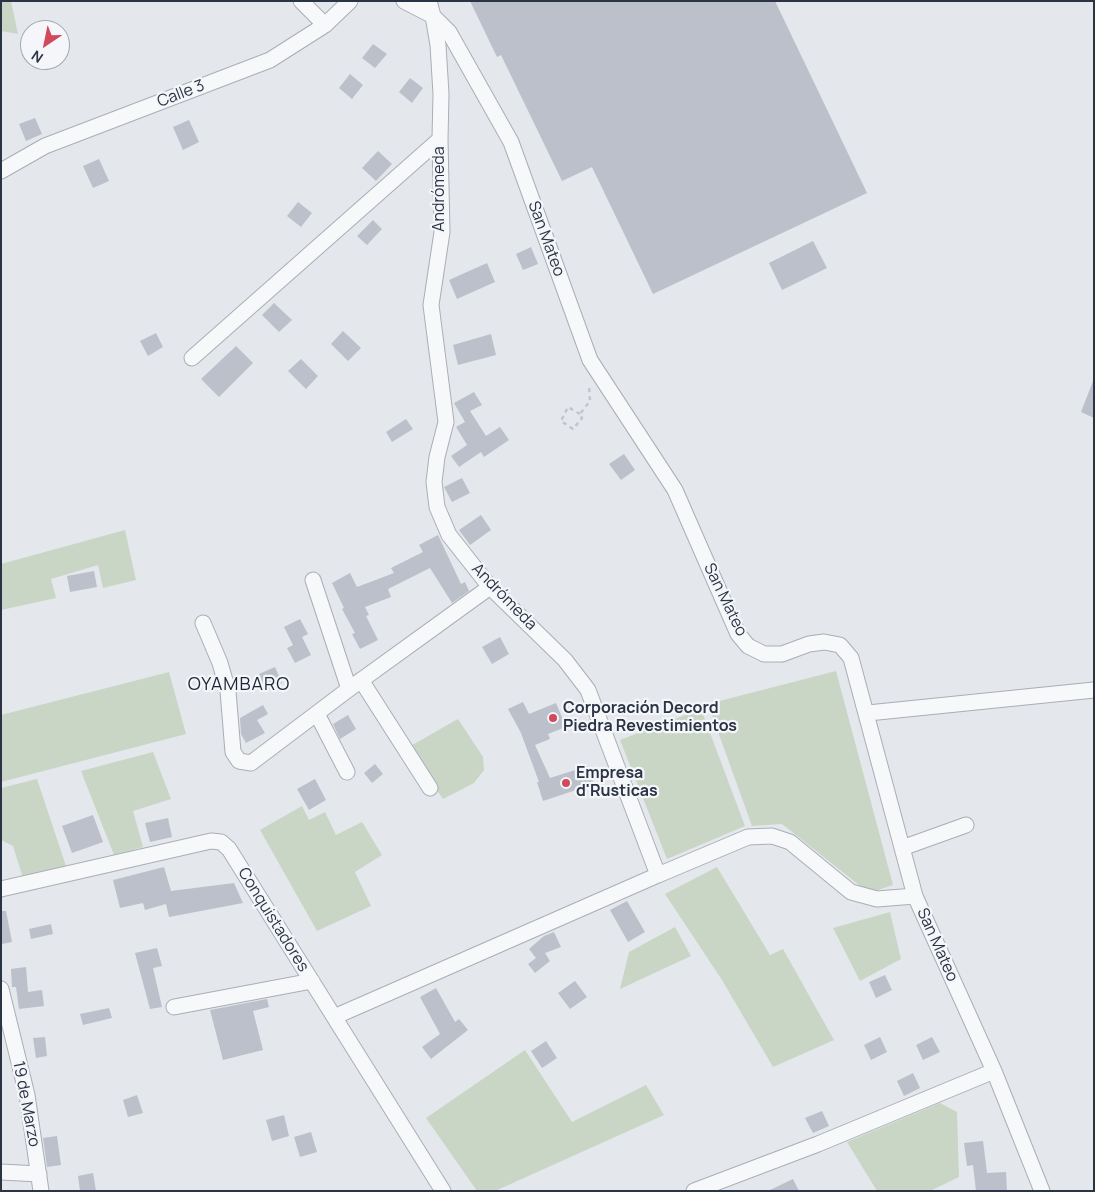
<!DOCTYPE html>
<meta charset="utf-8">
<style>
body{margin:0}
#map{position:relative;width:1095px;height:1192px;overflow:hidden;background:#e4e7ec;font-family:Manrope,sans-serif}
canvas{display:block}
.frame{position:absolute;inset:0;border:2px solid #2b3445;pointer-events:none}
.north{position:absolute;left:20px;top:20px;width:50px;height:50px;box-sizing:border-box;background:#f4f6f9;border:1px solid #a4a8b1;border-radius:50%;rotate:214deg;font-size:14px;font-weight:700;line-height:20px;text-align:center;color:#2b3445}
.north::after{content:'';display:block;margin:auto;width:18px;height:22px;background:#d1495b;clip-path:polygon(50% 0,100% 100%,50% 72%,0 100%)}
</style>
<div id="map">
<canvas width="1095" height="1192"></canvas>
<div class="frame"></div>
<div class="north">N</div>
</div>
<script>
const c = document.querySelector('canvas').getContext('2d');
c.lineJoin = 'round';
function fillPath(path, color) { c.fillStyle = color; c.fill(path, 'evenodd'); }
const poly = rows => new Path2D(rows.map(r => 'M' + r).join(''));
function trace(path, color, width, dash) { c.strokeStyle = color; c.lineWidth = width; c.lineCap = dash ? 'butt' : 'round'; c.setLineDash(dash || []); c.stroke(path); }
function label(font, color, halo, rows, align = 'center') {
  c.font = font + ' Manrope,sans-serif'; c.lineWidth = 4.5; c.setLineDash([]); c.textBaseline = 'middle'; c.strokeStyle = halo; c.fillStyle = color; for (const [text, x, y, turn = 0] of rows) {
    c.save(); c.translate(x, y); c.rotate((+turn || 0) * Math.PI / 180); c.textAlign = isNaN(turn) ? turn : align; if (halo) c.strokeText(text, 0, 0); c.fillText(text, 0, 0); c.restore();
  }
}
fillPath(poly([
 [1,1,11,1,18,34,1,31],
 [125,530,136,580,103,588,98,565,51,579,56,598,1,610,1,564],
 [836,671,893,885,869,893,782,824,752,826,708,704],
 [169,672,186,734,1,782,1,715],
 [701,709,745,826,667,859,620,740],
 [458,719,483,757,484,770,474,783,443,799,407,748],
 [153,752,171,799,133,811,143,847,114,855,81,771],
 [37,779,66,866,23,878,13,846,1,840,1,788],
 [302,806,309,820,325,812,336,835,362,822,382,855,355,872,371,906,317,931,260,830],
 [717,867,770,955,783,949,834,1040,773,1067,722,980,665,894],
 [890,912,901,959,860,981,833,928],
 [675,927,691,956,620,989,629,952],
 [525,1050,572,1122,646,1085,664,1115,495,1191,477,1191,426,1118],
 [940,1103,957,1112,959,1177,930,1191,877,1191,847,1142]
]), '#c9d6c5');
fillPath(poly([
 [470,1,775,1,867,193,653,294,592,167,562,181,501,55,497,57],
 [373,44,387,54,375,68,362,58],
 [350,74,363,85,352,99,339,88],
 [410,78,423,88,412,103,399,92],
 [35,118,42,134,26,141,19,124],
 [189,120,199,142,183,150,173,127],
 [378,151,392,164,376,181,362,168],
 [99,159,109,181,93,188,83,166],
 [298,202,312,213,301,227,287,216],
 [373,220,382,229,367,245,357,236],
 [813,241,827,268,782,290,769,263],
 [531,247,538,264,523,270,516,254],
 [487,263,495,282,457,299,449,280],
 [274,303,292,320,279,332,262,315],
 [343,331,361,348,348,361,331,344],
 [156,333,163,347,148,356,140,341],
 [491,334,496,355,458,365,453,345],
 [236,346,253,363,219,397,201,379],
 [301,359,318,376,306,389,288,371],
 [1093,381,1094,381,1094,418,1081,412],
 [474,392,482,405,470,411,486,436,500,427,509,440,484,457,481,452,459,467,451,456,467,445,456,427,465,422,454,403],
 [406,419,413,429,392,442,386,432],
 [624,454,635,470,621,480,609,464],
 [462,478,470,493,452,502,444,487],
 [481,515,491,530,470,545,459,530],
 [438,535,461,584,465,582,469,591,452,603,430,568,388,589,391,597,365,607,369,615,366,616,378,640,360,649,352,634,355,633,342,609,344,608,332,583,350,573,357,587,394,573,391,568,423,552,419,545],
 [94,571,97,587,70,592,67,576],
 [300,619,308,634,302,637,311,655,295,663,287,648,293,645,284,627],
 [500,637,509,654,492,664,482,647],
 [275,667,282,683,265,690,259,674],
 [523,702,529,714,556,703,566,727,548,734,550,739,535,745,550,778,588,766,594,784,543,801,537,782,539,782,521,733,508,709],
 [263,705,268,714,257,720,265,733,246,743,241,734,240,718],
 [348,715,356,729,340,739,333,724],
 [375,764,383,774,372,783,364,773],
 [315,779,326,800,309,810,297,789],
 [93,815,103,842,72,853,62,826],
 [168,818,172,837,150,842,145,823],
 [164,867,171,891,234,883,243,903,169,917,166,904,145,910,143,903,120,908,113,880],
 [627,901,645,932,628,942,610,910],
 [1,911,6,911,12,942,2,944],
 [51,924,53,934,31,939,29,929],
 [554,932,561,947,545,953,550,961,535,973,528,964,536,958,529,949,544,936],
 [157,948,162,966,153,968,162,1007,150,1009,135,953],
 [26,967,28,992,42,990,44,1006,19,1009,16,987,12,987,11,969],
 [885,975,892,990,876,998,869,982],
 [575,981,587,997,570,1009,558,993],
 [436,988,455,1022,459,1019,468,1030,431,1059,422,1047,440,1034,420,997],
 [267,999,269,1007,253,1011,263,1050,223,1060,210,1010],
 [109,1008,112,1018,83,1025,80,1014],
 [45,1037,47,1056,36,1058,33,1038],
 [880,1037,887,1052,871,1060,864,1045],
 [932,1037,940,1052,923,1060,916,1045],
 [546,1041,557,1058,542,1068,531,1051],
 [913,1073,920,1088,904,1096,897,1081],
 [137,1095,143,1113,128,1117,123,1100],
 [822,1111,829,1126,813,1133,805,1118],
 [284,1115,289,1136,272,1141,266,1120],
 [311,1132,317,1152,300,1157,294,1137],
 [57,1136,61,1165,47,1167,43,1138],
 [983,1141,987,1173,1006,1172,1007,1191,976,1191,973,1165,967,1166,964,1143],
 [93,1173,96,1191,80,1191,78,1176],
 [793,1179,799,1191,768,1191]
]), '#bbc0ca');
const minor = poly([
 [301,1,325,25],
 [404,1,433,16,438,45,441,94,440,139,442,232,431,305,446,422,437,457,434,482,437,507,449,535,490,587,565,660,588,690,658,875,748,837,772,836,790,842,851,892,877,899,915,896],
 [429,1,433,16,449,32,511,142,590,360,675,490,738,634,748,646,764,654,782,654,809,644,824,642,840,645,851,658,915,896,994,1071,1042,1191],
 [1,171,45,146,270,60,325,25,350,1],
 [192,358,440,139],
 [313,580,349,689],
 [203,623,220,663,228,691,233,752,239,761,251,763,349,689,490,587],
 [361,680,430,788],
 [868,713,1094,690],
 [317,714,347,772],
 [902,848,966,825],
 [1,889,211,841,221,842,229,849,443,1191],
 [1,989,27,1095,41,1191],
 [174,1007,312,981],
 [334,1017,658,875],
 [1,1172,39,1174],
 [694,1191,818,1144,994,1071]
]);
trace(minor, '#a9aeb7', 17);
trace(poly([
 [580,414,568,407,561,421,573,429,582,418,580,414,590,401,589,385]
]), '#c2c5cb', 2.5, [4, 4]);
trace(minor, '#f7f8fa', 15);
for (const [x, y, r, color] of [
 [553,718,5,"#d1495b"],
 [566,783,5,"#d1495b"]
]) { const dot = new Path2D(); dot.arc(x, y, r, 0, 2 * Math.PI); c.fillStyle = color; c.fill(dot); trace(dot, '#f4f6f9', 2); }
label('16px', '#2b3445', '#f4f6f9', [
 ["Calle 3",181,94,-21],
 ["Andrómeda",440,189,-90],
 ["San Mateo",546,239,70],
 ["Andrómeda",504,597,46],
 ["San Mateo",725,600,64],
 ["Conquistadores",273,920,58],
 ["San Mateo",937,945,66],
 ["19 de Marzo",26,1104,79]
]);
label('bold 16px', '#2b3445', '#f4f6f9', [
 ["Corporación Decord",563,709],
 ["Piedra Revestimientos",563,727],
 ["Empresa",576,774],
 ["d'Rusticas",576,792]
], 'left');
c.letterSpacing = '1px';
label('18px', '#1d2536', '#f4f6f9', [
 ["OYAMBARO",239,685]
]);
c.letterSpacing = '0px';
</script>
